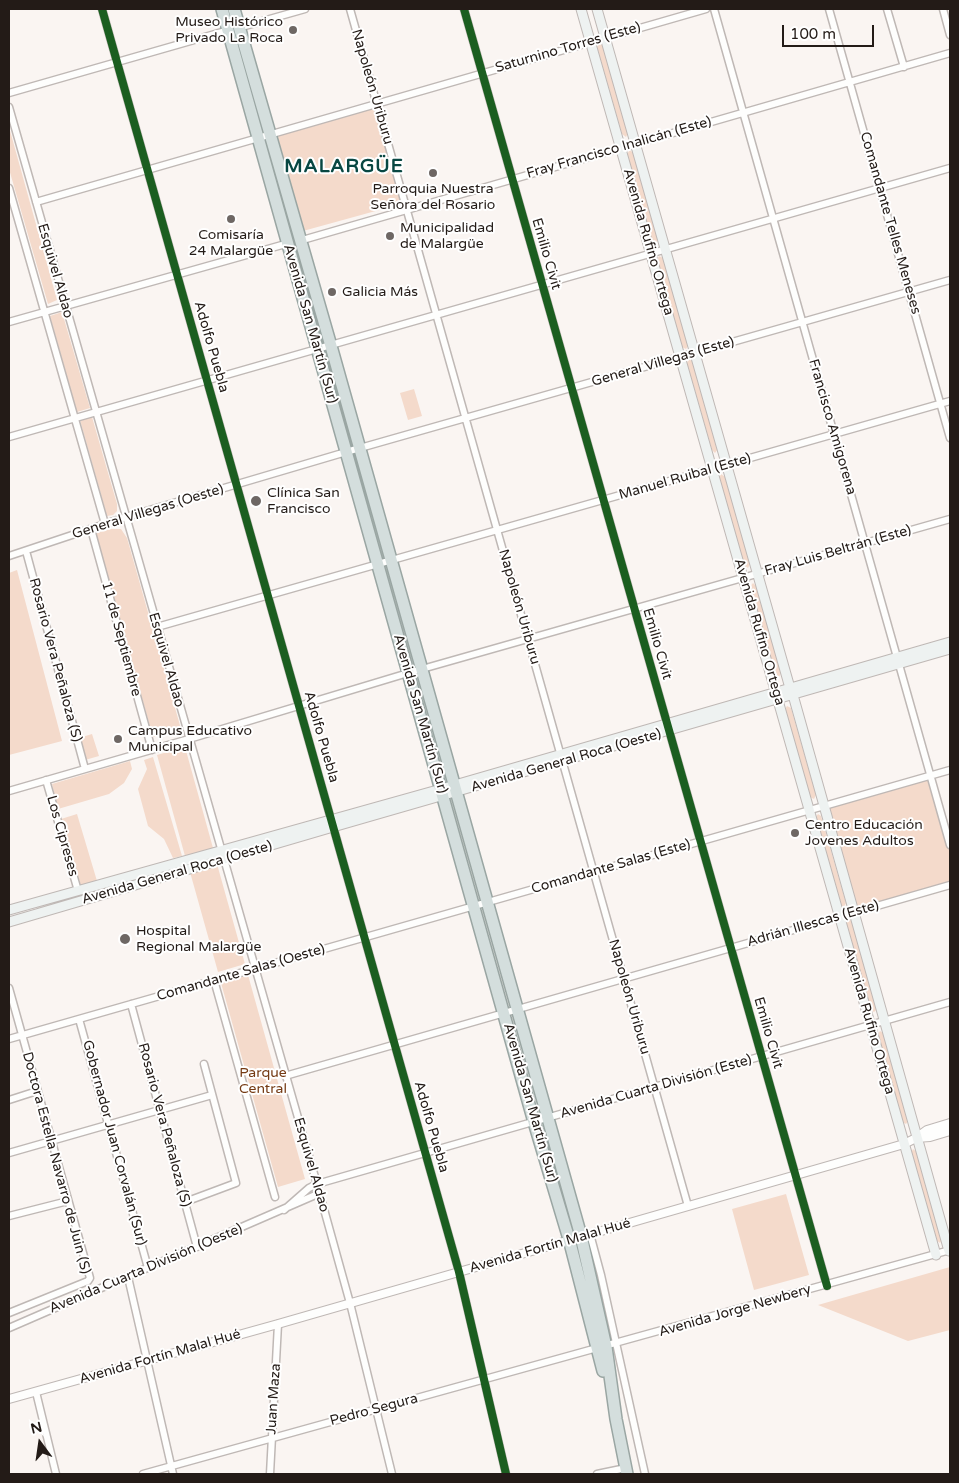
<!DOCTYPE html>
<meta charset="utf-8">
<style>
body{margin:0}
#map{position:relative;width:959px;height:1483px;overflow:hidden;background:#faf5f2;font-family:"Varela Round",sans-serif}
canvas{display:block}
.frame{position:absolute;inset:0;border:10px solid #231b17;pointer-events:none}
.north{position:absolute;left:15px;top:1418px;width:50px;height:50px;-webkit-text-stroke:4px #fff;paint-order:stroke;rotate:346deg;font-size:14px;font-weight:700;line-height:20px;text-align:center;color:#231b17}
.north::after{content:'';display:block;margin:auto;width:18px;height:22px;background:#231b17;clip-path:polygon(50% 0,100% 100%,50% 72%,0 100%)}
.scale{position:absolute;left:782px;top:25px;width:92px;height:22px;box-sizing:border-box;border:2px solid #231b17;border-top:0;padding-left:6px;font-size:15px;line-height:18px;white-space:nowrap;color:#231b17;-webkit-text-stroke:4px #fff;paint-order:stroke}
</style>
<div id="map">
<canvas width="959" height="1483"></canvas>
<div class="frame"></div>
<div class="north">N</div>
<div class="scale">100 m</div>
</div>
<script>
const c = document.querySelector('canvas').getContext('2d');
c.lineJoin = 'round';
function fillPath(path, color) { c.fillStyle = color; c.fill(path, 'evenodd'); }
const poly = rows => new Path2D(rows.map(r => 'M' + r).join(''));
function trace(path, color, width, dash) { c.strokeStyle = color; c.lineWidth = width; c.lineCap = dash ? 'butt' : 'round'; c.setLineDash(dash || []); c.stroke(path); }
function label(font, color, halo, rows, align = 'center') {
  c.font = font + ' "Varela Round",sans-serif'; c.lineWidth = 4; c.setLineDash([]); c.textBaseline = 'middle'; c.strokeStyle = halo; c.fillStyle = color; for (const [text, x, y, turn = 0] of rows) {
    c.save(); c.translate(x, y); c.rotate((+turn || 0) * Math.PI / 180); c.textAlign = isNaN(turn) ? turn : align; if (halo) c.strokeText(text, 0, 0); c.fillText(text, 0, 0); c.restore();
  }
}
fillPath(poly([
 [599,43,603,46,628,133,626,137,622,134,597,47],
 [374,108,401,204,303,231,276,136],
 [9,127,57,300,48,304,9,169],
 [630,150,633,153,658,240,656,244,652,241,627,154],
 [659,256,663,258,688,346,686,349,682,347,657,260],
 [62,312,90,408,77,412,50,316],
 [689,359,693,362,718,449,715,453,712,450,687,363],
 [414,389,422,416,408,420,400,393],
 [92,417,117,504,117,511,113,515,107,516,80,420],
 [721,474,725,477,750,564,748,568,744,565,719,478],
 [110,529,121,529,127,538,181,729,153,737,96,533],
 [17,570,62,741,9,755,9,573],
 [753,583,756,586,781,673,779,677,775,674,750,587],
 [787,706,791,708,816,795,814,799,810,797,785,709],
 [92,734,99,756,85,760,79,738],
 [185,747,213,848,185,856,157,755],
 [153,757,182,856,173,858,164,839,148,826,138,789,147,769,144,760],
 [130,761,132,769,124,783,109,794,58,809,52,784],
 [931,775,950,845,950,885,854,912,825,806],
 [77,814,97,881,81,886,61,819],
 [818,814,821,816,846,903,844,907,840,905,815,818],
 [217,864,245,964,218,972,190,872],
 [848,919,852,921,877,1009,874,1012,871,1010,846,923],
 [248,975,305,1179,278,1187,221,983],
 [880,1031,883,1033,908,1121,906,1124,902,1122,877,1035],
 [913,1149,917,1152,942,1239,940,1243,936,1240,911,1153],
 [786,1194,809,1275,754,1290,732,1209],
 [950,1267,950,1330,908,1341,818,1305]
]), '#f4dacb');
const minor = poly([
 [102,9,459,1272,506,1474],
 [350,9,688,1206],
 [464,9,827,1286],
 [714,9,950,845],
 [829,9,950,438],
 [887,9,904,67],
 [943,9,950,35],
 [238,28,305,9],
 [9,93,229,30],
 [9,107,317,1184,350,1303,392,1474],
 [9,188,105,524],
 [36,202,706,9],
 [299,241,950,53],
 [9,322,289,243],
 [9,437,950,168],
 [91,529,152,750],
 [26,551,85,769],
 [9,556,126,517,346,452,950,280],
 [157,627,950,401],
 [46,780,78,891],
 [9,791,189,739,408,673,950,519],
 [214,980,275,1197],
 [9,988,90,1278,88,1281,9,1313],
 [131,1004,197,1247],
 [79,1019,148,1268],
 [9,1039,950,770],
 [285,1076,950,885],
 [9,1100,37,1091],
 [9,1153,212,1095],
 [185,1202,236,1183,204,1064],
 [284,1210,309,1188,317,1184,950,1002],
 [9,1216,68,1201],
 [590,1234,601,1275,645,1474],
 [128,1277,173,1474],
 [9,1328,320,1193],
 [36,1392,56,1474],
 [143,1474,950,1250],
 [270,1474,278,1324],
 [597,1474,626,1468]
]);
const tertiary = poly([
 [950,1123,927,1130,916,1138,930,1137,950,1131],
 [9,1399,278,1324,904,1144,916,1138]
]);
const secondary = poly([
 [581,9,936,1255],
 [597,9,790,688,793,695,949,1251],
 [9,910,441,789,950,642],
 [9,922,333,827,950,649]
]);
const trunk = poly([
 [222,9,534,1122,569,1239,603,1371],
 [234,9,331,346,581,1236,606,1347,616,1419,627,1474]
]);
trace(minor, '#bfb8b5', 9);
trace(tertiary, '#bfb8b5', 10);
trace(secondary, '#bfb8b5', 11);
trace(trunk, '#9aa6a3', 14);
trace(minor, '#fefefd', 6);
trace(tertiary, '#fefefd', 8);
trace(secondary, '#eef2f1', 9);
trace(trunk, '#d4dedd', 11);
trace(poly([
 [102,9,459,1272,506,1474],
 [464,9,827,1286]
]), '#1b5e20', 8);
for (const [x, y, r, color] of [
 [293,30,5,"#6e6764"],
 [433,173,5,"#6e6764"],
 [231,219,5,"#6e6764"],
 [390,236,5,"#6e6764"],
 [332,292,5,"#6e6764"],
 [256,501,6,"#6e6764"],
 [118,739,5,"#6e6764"],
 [795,833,5,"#6e6764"],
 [125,939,6,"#6e6764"]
]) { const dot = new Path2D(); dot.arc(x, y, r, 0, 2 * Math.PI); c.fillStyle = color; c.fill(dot); trace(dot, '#fff', 2); }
label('14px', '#231b17', '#fff', [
 ["Museo Histórico",283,22,"right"],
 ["Privado La Roca",283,38,"right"],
 ["Parroquia Nuestra",433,189,"center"],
 ["Señora del Rosario",433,205,"center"],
 ["Municipalidad",400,228],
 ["de Malargüe",400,244],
 ["Comisaría",231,235,"center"],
 ["24 Malargüe",231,251,"center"],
 ["Galicia Más",342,292],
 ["Clínica San",267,493],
 ["Francisco",267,509],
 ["Campus Educativo",128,731],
 ["Municipal",128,747],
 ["Centro Educación",805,825],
 ["Jovenes Adultos",805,841],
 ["Hospital",136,931],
 ["Regional Malargüe",136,947]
], 'left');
label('14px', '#231b17', '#fff', [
 ["Saturnino Torres (Este)",568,48,-16],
 ["Napoleón Uriburu",372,87,74],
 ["Fray Francisco Inalicán (Este)",619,148,-16],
 ["Comandante Telles Meneses",890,223,74],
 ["Avenida Rufino Ortega",648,242,74],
 ["Emilio Civit",546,254,74],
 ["Esquivel Aldao",55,271,74],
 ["Avenida San Martín (Sur)",310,324,74],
 ["Adolfo Puebla",211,347,74],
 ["General Villegas (Este)",663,362,-16],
 ["Francisco Amigorena",832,427,74],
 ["Manuel Ruibal (Este)",685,477,-16],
 ["General Villegas (Oeste)",148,512,-17],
 ["Fray Luis Beltrán (Este)",838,551,-16],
 ["Napoleón Uriburu",519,607,74],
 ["Avenida Rufino Ortega",759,632,74],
 ["11 de Septiembre",121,639,75],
 ["Emilio Civit",657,644,74],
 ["Rosario Vera Peñaloza (S)",55,660,75],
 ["Esquivel Aldao",166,660,74],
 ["Avenida San Martín (Sur)",420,714,74],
 ["Adolfo Puebla",321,737,74],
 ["Avenida General Roca (Oeste)",566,761,-16],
 ["Los Cipreses",62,836,74],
 ["Comandante Salas (Este)",611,867,-16],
 ["Avenida General Roca (Oeste)",177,873,-16],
 ["Adrián Illescas (Este)",813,924,-16],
 ["Comandante Salas (Oeste)",241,973,-16],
 ["Napoleón Uriburu",629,997,74],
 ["Avenida Rufino Ortega",869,1021,74],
 ["Emilio Civit",768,1033,74],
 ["Avenida Cuarta División (Este)",656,1087,-16],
 ["Avenida San Martín (Sur)",530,1103,74],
 ["Rosario Vera Peñaloza (S)",164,1125,75],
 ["Adolfo Puebla",431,1127,74],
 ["Gobernador Juan Corvalán (Sur)",114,1143,75],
 ["Doctora Estella Navarro de Juin (S)",56,1163,75],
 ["Esquivel Aldao",311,1165,74],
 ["Avenida Fortín Malal Hué",550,1246,-16],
 ["Avenida Cuarta División (Oeste)",146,1269,-23],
 ["Avenida Jorge Newbery",735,1311,-16],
 ["Avenida Fortín Malal Hué",160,1357,-16],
 ["Juan Maza",274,1399,-86],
 ["Pedro Segura",374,1410,-15]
]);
label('14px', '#753b14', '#fff', [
 ["Parque",263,1073],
 ["Central",263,1089]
]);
c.letterSpacing = '1px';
label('bold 19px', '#084742', '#fff', [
 ["MALARGÜE",344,167]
]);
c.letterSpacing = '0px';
</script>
